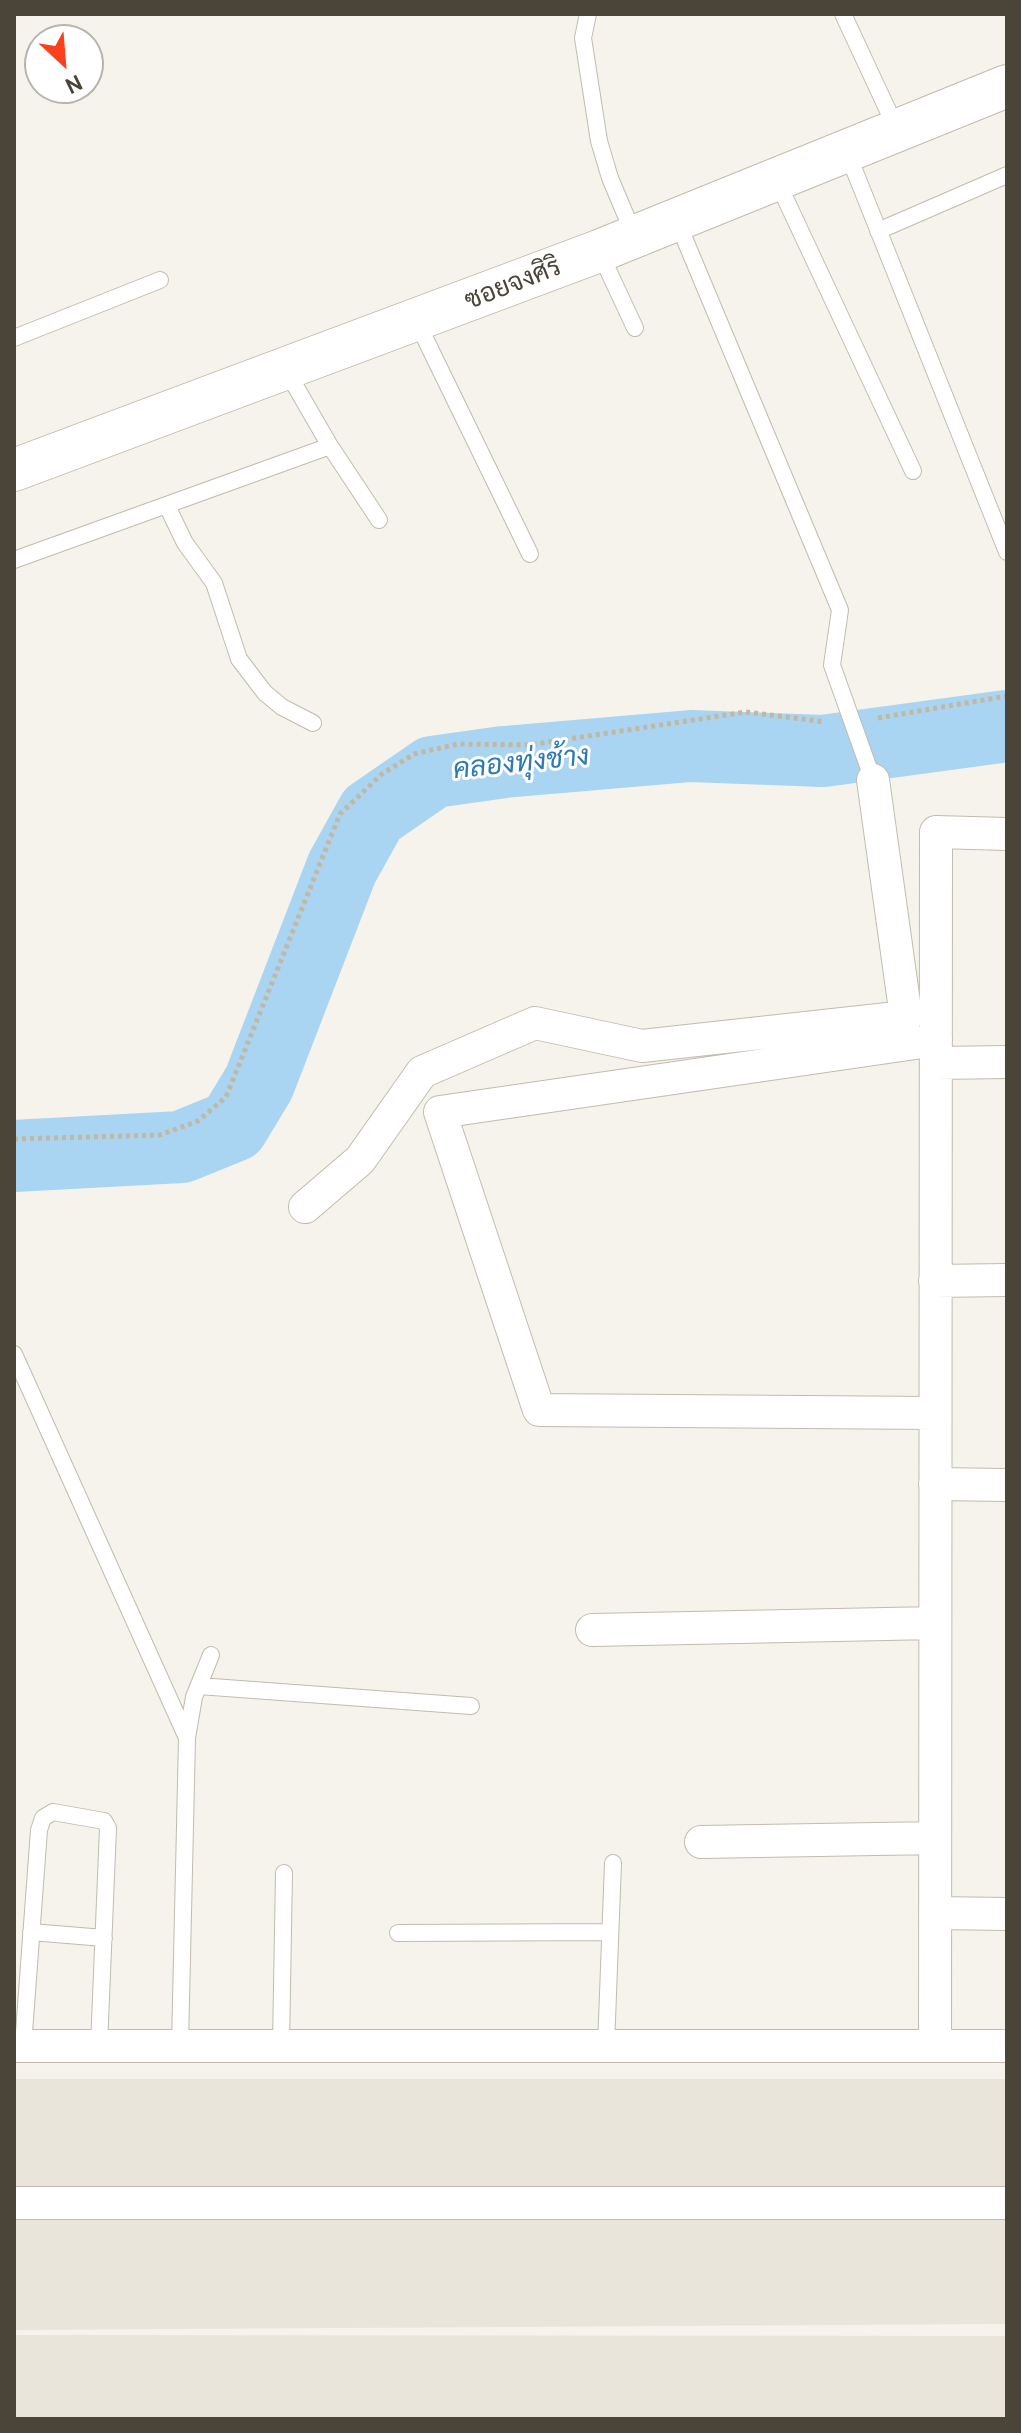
<!DOCTYPE html>
<meta charset="utf-8">
<style>
body{margin:0}
#map{position:relative;width:1021px;height:2433px;overflow:hidden;background:#f6f3ec;font-family:Cabin,sans-serif}
canvas{display:block}
.frame{position:absolute;inset:0;border:16px solid #4b4439;pointer-events:none}
.north{position:absolute;left:24px;top:24px;width:80px;height:80px;box-sizing:border-box;background:#fff;border:2px solid #b7b4b0;border-radius:50%;rotate:154deg;font-size:22px;font-weight:700;line-height:32px;text-align:center;color:#4b4439}
.north::after{content:'';display:block;margin:auto;width:28px;height:36px;background:#fc3f1d;clip-path:polygon(50% 0,100% 100%,50% 72%,0 100%)}
</style>
<div id="map">
<canvas width="1021" height="2433"></canvas>
<div class="frame"></div>
<div class="north">N</div>
</div>
<script>
const c = document.querySelector('canvas').getContext('2d');
c.lineJoin = 'round';
function fillPath(path, color) { c.fillStyle = color; c.fill(path, 'evenodd'); }
const poly = rows => new Path2D(rows.map(r => 'M' + r).join(''));
function trace(path, color, width, dash) { c.strokeStyle = color; c.lineWidth = width; c.lineCap = dash ? 'butt' : 'round'; c.setLineDash(dash || []); c.stroke(path); }
function label(font, color, halo, rows, align = 'center') {
  c.font = font + ' Cabin,Sarabun,sans-serif'; c.lineWidth = 6; c.setLineDash([]); c.textBaseline = 'middle'; c.strokeStyle = halo; c.fillStyle = color; for (const [text, x, y, turn = 0] of rows) {
    c.save(); c.translate(x, y); c.rotate((+turn || 0) * Math.PI / 180); c.textAlign = isNaN(turn) ? turn : align; if (halo) c.strokeText(text, 0, 0); c.fillText(text, 0, 0); c.restore();
  }
}
fillPath(poly([
 [14,2079,1007,2079,1007,2324,14,2330],
 [14,2335,1007,2336,1007,2419,14,2419]
]), '#eae5da');
trace(poly([
 [14,1156,181,1147,233,1126,259,1083,342,868,372,814,433,772,504,762,691,746,823,751,1007,726]
]), '#a9d4f2', 72);
const service = poly([
 [588,14,583,38,599,141,610,178,634,235],
 [843,14,897,130],
 [847,152,1007,552],
 [777,181,913,471],
 [677,221,840,610,832,665,873,780],
 [878,231,1007,175],
 [600,253,635,328],
 [417,322,530,554],
 [14,338,160,280],
 [330,446,379,520],
 [167,506,185,543,214,583,239,659,265,693,282,707,313,723],
 [14,560,330,446,286,370],
 [14,1354,187,1738],
 [199,1686,471,1706],
 [31,1932,104,1938],
 [398,1933,610,1932],
 [180,2045,187,1738,194,1697,211,1655],
 [281,2045,284,1873],
 [23,2046,39,1830,43,1818,53,1812,104,1821,108,1828,99,2046],
 [606,2046,613,1863]
]);
const minor = poly([
 [936,1063,1007,1062],
 [305,1207,360,1160,422,1072,535,1023,642,1046,906,1017,873,780],
 [935,1281,1007,1280],
 [935,1413,539,1410,440,1112,936,1040],
 [935,1484,1007,1485],
 [592,1630,935,1623],
 [701,1842,935,1838],
 [935,1913,1007,1914],
 [14,2046,1007,2046],
 [935,2046,936,832,1007,834],
 [14,2203,1007,2203]
]);
const tertiary = poly([
 [14,470,599,251,1007,86]
]);
trace(service, '#c2bbae', 18);
trace(minor, '#c2bbae', 34);
trace(tertiary, '#c2bbae', 44);
trace(poly([
 [878,718,1007,696],
 [14,1139,160,1135,198,1121,226,1097,340,814,382,774,414,754,458,744,529,745,746,712,825,722]
]), '#c4b79f', 5, [4, 4]);
trace(service, '#fff', 16);
trace(minor, '#fff', 32);
trace(tertiary, '#fff', 42);
label('26px', '#4b4439', '#fff', [
 ["ซอยจงศิริ",513,284,-21]
]);
label('italic 28px', '#2e7ab2', '#fff', [
 ["คลองทุ่งช้าง",521,763,-6]
]);
</script>
